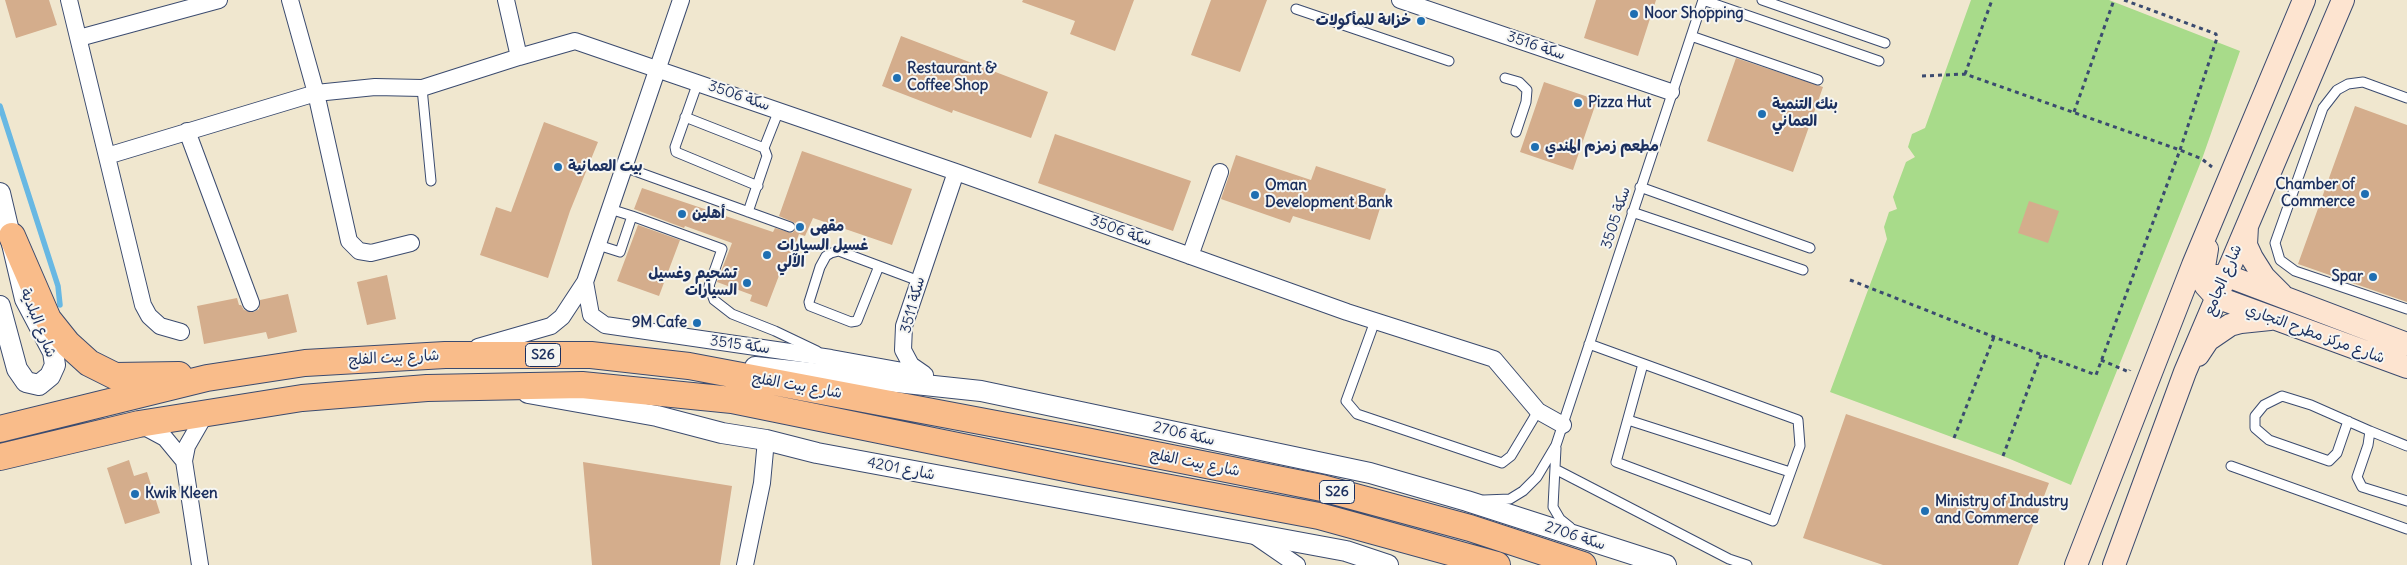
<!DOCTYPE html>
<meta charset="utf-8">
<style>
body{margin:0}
canvas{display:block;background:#f0e7cf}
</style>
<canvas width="2407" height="565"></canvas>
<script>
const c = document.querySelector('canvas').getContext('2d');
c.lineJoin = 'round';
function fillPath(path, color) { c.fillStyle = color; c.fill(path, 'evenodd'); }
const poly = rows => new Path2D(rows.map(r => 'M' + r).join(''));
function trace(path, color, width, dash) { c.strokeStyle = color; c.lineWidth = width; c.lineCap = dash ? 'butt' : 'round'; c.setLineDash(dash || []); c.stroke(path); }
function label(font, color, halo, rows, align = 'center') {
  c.font = font + ' Delius,"Playpen Sans Arabic",sans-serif'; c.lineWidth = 4; c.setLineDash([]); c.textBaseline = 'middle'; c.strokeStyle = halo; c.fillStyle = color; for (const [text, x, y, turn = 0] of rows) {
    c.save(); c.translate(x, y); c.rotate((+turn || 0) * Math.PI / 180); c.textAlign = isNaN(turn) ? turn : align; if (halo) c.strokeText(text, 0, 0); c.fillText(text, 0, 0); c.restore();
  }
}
fillPath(poly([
 [1971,0,2109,0,2240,51,2202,159,2071,485,2003,456,1830,392,1887,239,1884,227,1889,212,1897,209,1893,197,1906,162,1915,157,1908,147,1912,134,1925,128]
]), '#a8db8a');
trace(poly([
 [0,106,58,286,60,305]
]), '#68b8e3', 5.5);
fillPath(poly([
 [5,0,49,0,57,25,16,38],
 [1023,0,1134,0,1115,51,1070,34,1075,21,1022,2],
 [1211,0,1267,0,1240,72,1191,55],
 [1596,0,1656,0,1638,56,1584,38],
 [901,36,1048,92,1031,138,953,110,952,113,882,86],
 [1736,58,1823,87,1793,172,1707,141],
 [1544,82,1597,100,1573,170,1520,152],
 [2355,106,2407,125,2407,302,2298,264],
 [544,122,598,142,570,211,548,278,480,255,496,207,511,212],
 [1055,134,1191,181,1173,231,1038,183],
 [802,151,912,189,892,245,813,218,805,236,799,234,784,275,780,273,767,307,750,301,752,295,717,282,732,243,685,226,684,228,634,209,642,188,773,232,775,228,792,233,796,229,795,223,779,216],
 [1236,155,1311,180,1316,166,1386,189,1370,240,1293,216,1290,223,1221,199],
 [2029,201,2059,211,2048,243,2018,233],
 [638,225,680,240,659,296,617,281],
 [387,275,396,319,367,325,357,282],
 [288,294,297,332,268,339,266,332,204,344,197,306,237,298,239,305,241,305,244,310,254,312,259,309,260,300],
 [1846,414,2049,483,2018,565,1883,565,1803,538],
 [129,460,134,476,147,472,160,513,125,524,107,468],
 [583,462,732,486,720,565,592,565]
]), '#d4ad8c');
const service = poly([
 [1703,0,1879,61],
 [1762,0,1885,43],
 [1296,9,1449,61],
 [1691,36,1818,80],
 [1505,78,1519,82,1527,90,1526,102,1516,132],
 [698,82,675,147,676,152,758,186],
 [422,88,431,181],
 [2407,98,2363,82,2348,84,2337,90,2323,108,2275,243,2280,260,2295,271,2407,309],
 [685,117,764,148,767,156,748,212],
 [764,148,779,110],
 [624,167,790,227],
 [1640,187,1810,248],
 [610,209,632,216],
 [1632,212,1803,270],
 [598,245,620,252,632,216,722,249,709,286,714,300,732,314,775,331,817,351],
 [879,266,857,321,851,322,810,306,809,302,820,267,826,256,831,253,839,251,919,281],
 [1375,321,1346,401,1357,414,1502,463,1511,456,1538,411],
 [1589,344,1798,420,1800,446,1773,521,1616,462,1643,364],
 [1628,420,1790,472],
 [2348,421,2337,453,2329,461,2269,440,2255,428,2255,416,2264,405,2282,396,2311,405,2370,431],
 [2407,446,2370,431,2368,445,2357,477,2362,487,2407,501],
 [1556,448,1553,507,1560,519,1570,527],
 [2231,466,2407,529],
 [1555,469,1729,559,1747,565],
 [1484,500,1510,499,1523,491,1537,477,1556,445,1703,0]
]);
const minor = poly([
 [69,0,143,305,149,316,160,326,181,332],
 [290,0,316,93,349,241,359,251,371,253,411,243],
 [506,0,519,57,575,41,956,172,1347,312,1494,359,1538,411,1563,425],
 [1400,0,1671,92],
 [79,38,219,0],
 [187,131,251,303],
 [107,156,316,93,375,87,422,88,519,57],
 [1190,256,1220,172],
 [585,282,591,315,605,325,831,358,925,375],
 [478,347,551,326,562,317,585,282,681,0],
 [924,374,911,365,903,350,904,326,956,172],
 [139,424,165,438,184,461],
 [1252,534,1297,565],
 [200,565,184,461,187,446,206,413],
 [745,565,762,483,766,440]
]);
const tertiary = poly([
 [0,193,25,299,53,352,55,365,50,376,39,385,26,382,17,369,0,306],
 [755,367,981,391,1370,473,1467,501,1666,565],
 [528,393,657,416,722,433,766,440,817,453,1346,551,1388,565]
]);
const secondary = poly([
 [2247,226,2246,245,2252,258,2264,277,2281,294],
 [2207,249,2204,267,2205,285,2216,297,2407,367],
 [2211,277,2225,275,2407,344],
 [2198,355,2208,340,2230,325,2241,322,2270,319],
 [2076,565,2193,265,2304,0],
 [2114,565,2185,372,2343,0]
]);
const primary = poly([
 [12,236,48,319,68,344,89,363,115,376,179,375],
 [0,429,207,378,305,363,445,355,591,355,689,366,1086,441,1322,488,1470,528,1583,565],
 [0,457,139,424,302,398,427,388,582,385,732,400,1085,472,1319,516,1497,565]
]);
trace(service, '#3b4b6f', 11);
trace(minor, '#3b4b6f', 18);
trace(tertiary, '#3b4b6f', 22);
trace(secondary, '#3b4b6f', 24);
trace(primary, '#3b4b6f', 28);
trace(poly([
 [1965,74,1992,0],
 [1922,76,1965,74,2180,150,2202,159,2212,167],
 [2074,112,2114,0],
 [1850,280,1994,337,2096,375,2180,150,2217,38,2216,34,2124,0],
 [2101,360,2129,372,2130,370],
 [1954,438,1994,337],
 [2003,456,2041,355]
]), '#3b4b6f', 3, [4, 4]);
trace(service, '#fff', 9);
trace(minor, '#fff', 16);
trace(tertiary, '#fff', 20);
trace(secondary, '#fde4d0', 22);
trace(primary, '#f9bc8a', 26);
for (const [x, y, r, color] of [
 [1634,14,5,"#1f6fb2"],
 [1421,21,5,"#1f6fb2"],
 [897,78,5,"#1f6fb2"],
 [1578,103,5,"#1f6fb2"],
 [1762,114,5,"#1f6fb2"],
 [1535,147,5,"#1f6fb2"],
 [558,167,5,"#1f6fb2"],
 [2365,194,5,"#1f6fb2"],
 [1255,195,5,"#1f6fb2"],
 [682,214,5,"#1f6fb2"],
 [800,227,5,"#1f6fb2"],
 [767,255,5,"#1f6fb2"],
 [2373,277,5,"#1f6fb2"],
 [747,283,5,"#1f6fb2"],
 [697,323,5,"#1f6fb2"],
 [135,494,5,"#1f6fb2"],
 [1925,511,5,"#1f6fb2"]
]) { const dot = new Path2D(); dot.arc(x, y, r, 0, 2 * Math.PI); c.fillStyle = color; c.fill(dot); trace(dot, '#f6f6f2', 2); }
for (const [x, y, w] of [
 [543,355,35],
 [1337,492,35]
]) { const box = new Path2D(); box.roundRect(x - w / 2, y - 11.5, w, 23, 4); c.fillStyle = '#f6f6f2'; c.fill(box); trace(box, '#1b2f5e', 1); }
label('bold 14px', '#1b2f5e', null, [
 ["S26",543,355],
 ["S26",1337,492]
]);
label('bold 15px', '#1b2f5e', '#f6f6f2', [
 ["Noor Shopping",1644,14],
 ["خزانة للمأكولات",1411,21,"right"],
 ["Restaurant &",907,69],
 ["Coffee Shop",907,86],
 ["Pizza Hut",1588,103],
 ["بنك التنمية",1772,105],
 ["العماني",1772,122],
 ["مطعم زمزم المندي",1545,147],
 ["بيت العمانية",568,167],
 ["Chamber of",2355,185,"right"],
 ["Commerce",2355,202,"right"],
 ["Oman",1265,186],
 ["Development Bank",1265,203],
 ["أهلين",692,214],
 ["مقهى",810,227],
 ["غسيل السيارات",777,246],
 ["الآلي",777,263],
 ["تشحيم وغسيل",737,274,"right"],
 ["السيارات",737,291,"right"],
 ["Spar",2363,277,"right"],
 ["9M Cafe",687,323,"right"],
 ["Kwik Kleen",145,494],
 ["Ministry of Industry",1935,502],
 ["and Commerce",1935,519]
], 'left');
label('15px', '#1b2f5e', '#f6f6f2', [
 ["سكة 3516",1536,46,19],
 ["سكة 3506",739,96,19],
 ["سكة 3505",1616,218,-72],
 ["سكة 3506",1121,231,20],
 ["شارع الجامع",2223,280,-67],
 ["سكة 3511",913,305,-75],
 ["شارع البلدية",38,323,68],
 ["شارع مركز مطرح التجاري",2315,334,20],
 ["سكة 3515",740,345,8],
 ["شارع بيت الفلج",394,358,-3],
 ["شارع بيت الفلج",797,386,10],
 ["سكة 2706",1184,434,13],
 ["شارع بيت الفلج",1195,463,11],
 ["شارع 4201",901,469,11],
 ["سكة 2706",1575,536,18]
]);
</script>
